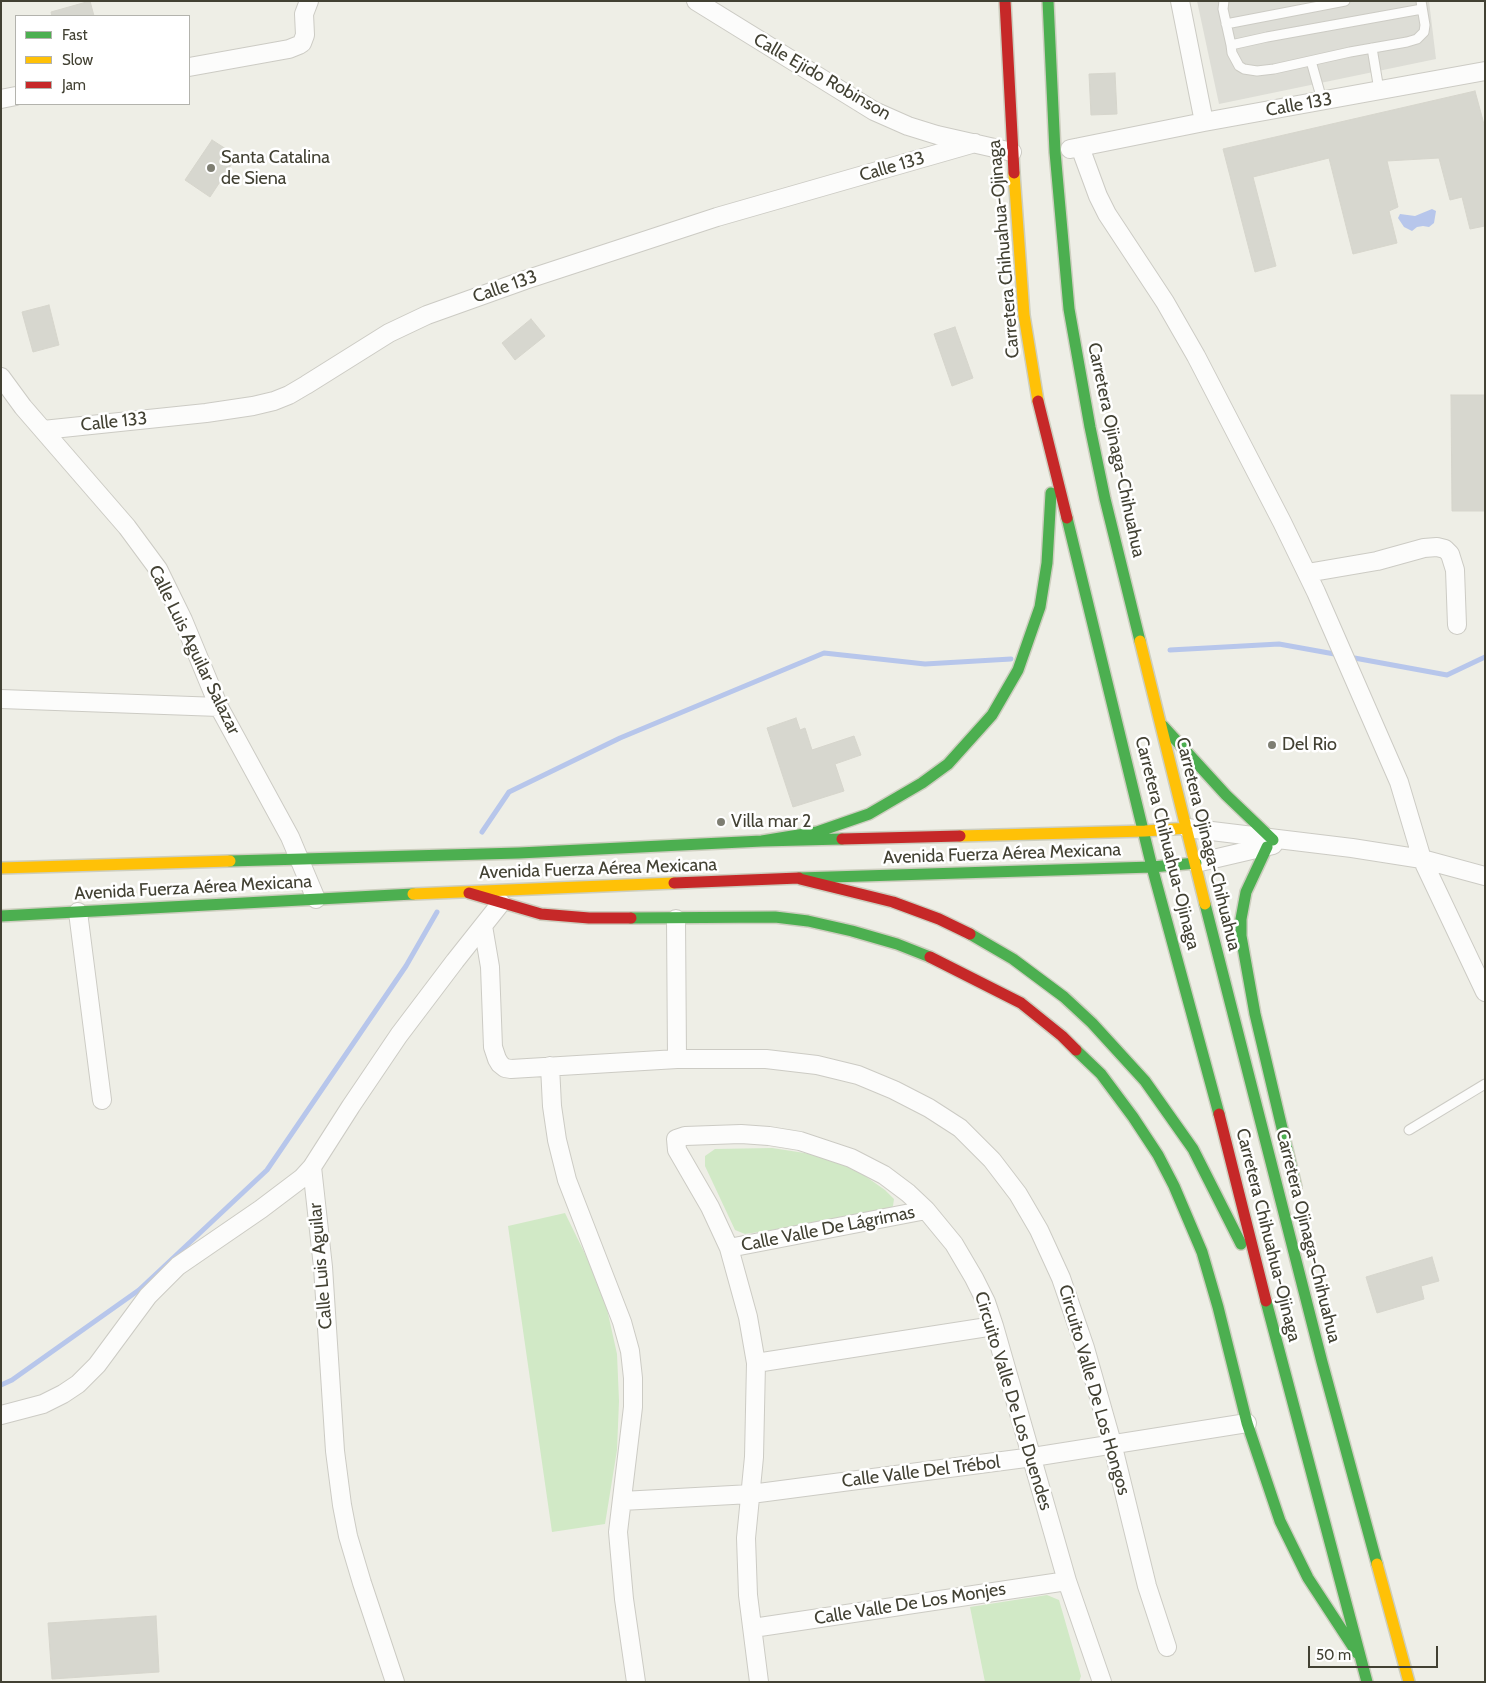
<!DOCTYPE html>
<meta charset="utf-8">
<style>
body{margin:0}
#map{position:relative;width:1486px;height:1683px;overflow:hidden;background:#eeeee6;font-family:Cabin,sans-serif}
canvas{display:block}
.frame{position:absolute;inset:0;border:2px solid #424133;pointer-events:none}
.legend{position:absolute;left:15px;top:15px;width:175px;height:90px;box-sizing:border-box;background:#fff;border:1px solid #b3b3ad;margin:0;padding:6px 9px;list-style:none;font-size:15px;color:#424133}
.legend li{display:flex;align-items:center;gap:10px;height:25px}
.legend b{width:25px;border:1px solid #b3b3ad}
.scale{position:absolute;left:1308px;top:1646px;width:130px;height:22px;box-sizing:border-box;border:2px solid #424133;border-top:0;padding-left:6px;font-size:15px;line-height:18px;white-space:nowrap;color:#424133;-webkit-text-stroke:4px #fff;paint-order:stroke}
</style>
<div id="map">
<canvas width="1486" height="1683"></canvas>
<div class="frame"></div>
<ul class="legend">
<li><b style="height:6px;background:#4caf50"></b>Fast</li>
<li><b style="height:6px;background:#ffc107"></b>Slow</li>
<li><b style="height:6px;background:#c62828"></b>Jam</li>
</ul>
<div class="scale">50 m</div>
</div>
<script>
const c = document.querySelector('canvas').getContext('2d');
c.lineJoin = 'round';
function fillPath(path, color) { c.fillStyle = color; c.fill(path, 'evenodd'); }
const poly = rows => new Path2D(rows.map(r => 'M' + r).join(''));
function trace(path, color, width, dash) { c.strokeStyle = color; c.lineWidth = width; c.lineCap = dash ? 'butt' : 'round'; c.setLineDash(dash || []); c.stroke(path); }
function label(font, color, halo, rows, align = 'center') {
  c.font = font + ' Cabin,sans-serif'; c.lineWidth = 5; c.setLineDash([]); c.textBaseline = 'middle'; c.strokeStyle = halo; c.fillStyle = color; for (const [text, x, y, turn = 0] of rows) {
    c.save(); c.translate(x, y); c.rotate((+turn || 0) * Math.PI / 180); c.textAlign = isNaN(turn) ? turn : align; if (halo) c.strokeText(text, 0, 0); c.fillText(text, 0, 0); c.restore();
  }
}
fillPath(poly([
 [772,1148,824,1156,858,1171,885,1190,894,1199,893,1206,886,1213,745,1234,735,1230,705,1166,705,1156,715,1149],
 [565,1213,590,1264,607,1309,617,1354,619,1401,617,1450,605,1524,552,1532,508,1226],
 [1047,1595,1059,1600,1081,1676,1079,1682,985,1682,970,1607]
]), '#d1e9c6');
fillPath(poly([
 [1197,1,1429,1,1436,59,1219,104]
]), '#ddddd6');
fillPath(poly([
 [1432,209,1436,211,1434,223,1429,227,1423,226,1417,227,1412,231,1404,227,1398,218,1400,214,1415,216]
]), '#b7c6eb');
trace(poly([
 [1170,650,1279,644,1340,655],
 [1349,657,1447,675,1485,657],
 [482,832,509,792,620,738,824,653,925,664,1011,659],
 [1,1385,12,1380,139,1290,267,1170,406,966,437,912]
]), '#b7c6eb', 5);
const building = poly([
 [90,1,94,16,52,16,51,12,90,1],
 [1115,73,1117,114,1091,115,1089,74,1115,73],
 [1475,91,1485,128,1485,226,1470,229,1462,197,1450,200,1439,158,1387,161,1398,207,1389,211,1397,243,1353,254,1329,158,1253,177,1276,266,1255,272,1223,149,1475,91],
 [212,140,237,156,210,197,185,180,212,140],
 [49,305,59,345,33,352,22,312,49,305],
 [531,319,545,336,515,360,502,343,531,319],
 [955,327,973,378,952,386,934,334,955,327],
 [1451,395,1485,395,1485,511,1452,511,1451,395],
 [796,718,800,730,805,728,812,750,854,736,861,755,835,764,844,791,793,807,767,728,796,718],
 [1432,1257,1439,1281,1421,1286,1424,1299,1377,1313,1366,1277,1432,1257],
 [156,1616,159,1672,52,1679,48,1623,156,1616]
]);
fillPath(building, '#d7d7cf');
trace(building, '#d6d5cc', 1);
const lane = poly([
 [1224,1,1223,9,1231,45],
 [1421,1,1425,25,1424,32,1417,39,1407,42,1350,52,1274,69,1257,71,1244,69,1239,66,1232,53,1231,45,1267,37,1422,9],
 [1226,24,1345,1],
 [1372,48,1379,90],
 [1311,61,1322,100],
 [1409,1130,1485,1084]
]);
const street = poly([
 [696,1,874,111,908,126,937,135,1012,152],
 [1180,1,1204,122],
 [189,67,289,49,299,45,302,43,305,35,304,14,309,1],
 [1,99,16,96],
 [1080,147,1098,196,1107,214,1165,302,1196,356,1282,522,1316,592,1399,782,1422,859,1485,992],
 [1070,149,1204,122,1485,71],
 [1,377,23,407,127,527,158,569,183,620,219,707,290,837,316,899],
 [43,430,206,413,253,406,274,401,289,395,306,385,389,333,427,315,525,280,717,217,975,143],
 [1307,573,1377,561,1424,548,1437,547,1445,549,1450,554,1455,570,1457,625],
 [1,699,219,707],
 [1187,828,1352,848,1422,859,1485,876],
 [1196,863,1273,845],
 [78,912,102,1100],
 [676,919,677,1059],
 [483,926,490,967,493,1047,497,1059,500,1064,505,1068,511,1069,677,1059,766,1059,817,1065,858,1075,894,1090,929,1108,960,1128,992,1160,1018,1194,1039,1230,1061,1278,1085,1348,1112,1443,1147,1586,1167,1647],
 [550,1066,552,1106,557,1140,567,1180,622,1322,630,1351,633,1378,633,1407,618,1532,624,1599,636,1682],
 [729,1248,926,1210],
 [756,1363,994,1326],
 [1,1415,43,1404,63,1394,78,1384,97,1365,148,1296,178,1266,261,1209,302,1178,312,1167],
 [622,1501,751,1494,1033,1457,1247,1423],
 [753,1628,1067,1581],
 [395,1682,362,1583,348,1536,342,1505,335,1451,323,1267,312,1167,351,1106,399,1035,455,961,501,903],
 [759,1682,748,1595,746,1538,754,1457,756,1363,748,1317,729,1248,710,1207,677,1150,676,1139,685,1136,741,1134,769,1136,800,1141,851,1158,884,1175,908,1193,926,1210,954,1244,974,1278,986,1302,994,1326,1067,1581,1102,1682]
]);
const fast = poly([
 [1048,1,1055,152,1069,309,1090,427,1105,499,1140,641],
 [1067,518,1152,867,1219,1114],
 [1163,726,1226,795,1273,840],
 [762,841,817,832,869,814,922,783,948,764,992,715,1018,670,1040,607,1047,563,1051,493],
 [1267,847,1246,892,1241,919,1241,936,1255,1014,1296,1187],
 [230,861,519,853,762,841,842,839],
 [799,878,1152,867,1196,863],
 [1205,904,1322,1362,1377,1564],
 [1,916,413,894],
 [631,918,775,917,808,921,852,931,897,944,930,957],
 [970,934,1013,959,1064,997,1092,1023,1145,1081,1193,1149,1241,1244],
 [1076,1050,1101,1074,1133,1117,1158,1155,1174,1186,1202,1252,1218,1307,1247,1423,1280,1521,1308,1578,1357,1653],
 [1266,1301,1367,1682]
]);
const slow = poly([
 [1014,173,1024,315,1038,401],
 [1140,641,1205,904],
 [960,836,1145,831,1187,828],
 [1,868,230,861],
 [413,894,674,883],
 [1377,1564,1409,1682]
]);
const jam = poly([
 [1005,1,1014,173],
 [1038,401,1067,518],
 [842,839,960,836],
 [800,879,893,902,939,919,970,934],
 [674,883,799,878],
 [469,893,541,914,589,918,631,918],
 [930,957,1021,1003,1062,1036,1076,1050],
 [1219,1114,1266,1301]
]);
trace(lane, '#cccbc4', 11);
trace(street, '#cccbc4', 20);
trace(fast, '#cdcebf', 14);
trace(slow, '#cdcebf', 14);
trace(jam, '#cdcebf', 14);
trace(lane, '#fcfcfb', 9);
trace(street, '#fcfcfb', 18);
trace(fast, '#4caf50', 11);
trace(slow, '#ffc107', 11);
trace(jam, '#c62828', 11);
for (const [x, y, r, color] of [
 [211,168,5,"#7e7e72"],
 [1272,745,5,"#7e7e72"],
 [721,822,5,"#7e7e72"]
]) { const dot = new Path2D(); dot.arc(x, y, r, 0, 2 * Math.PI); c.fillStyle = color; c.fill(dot); trace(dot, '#fff', 2); }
label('18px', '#424133', '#fff', [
 ["Calle Ejido Robinson",822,77,30],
 ["Calle 133",1299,105,-10],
 ["Calle 133",892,167,-16],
 ["Carretera Chihuahua-Ojinaga",1004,249,-95],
 ["Calle 133",505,287,-19],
 ["Calle 133",114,422,-6],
 ["Carretera Ojinaga-Chihuahua",1116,450,78],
 ["Calle Luis Aguilar Salazar",194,650,64],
 ["Carretera Chihuahua-Ojinaga",1167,843,76],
 ["Carretera Ojinaga-Chihuahua",1208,844,76],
 ["Avenida Fuerza Aérea Mexicana",1002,854,-2],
 ["Avenida Fuerza Aérea Mexicana",598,869,-2],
 ["Avenida Fuerza Aérea Mexicana",193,888,-3],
 ["Calle Valle De Lágrimas",828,1229,-11],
 ["Carretera Chihuahua-Ojinaga",1268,1235,76],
 ["Carretera Ojinaga-Chihuahua",1308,1236,76],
 ["Calle Luis Aguilar",321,1266,-95],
 ["Circuito Valle De Los Hongos",1094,1390,74],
 ["Circuito Valle De Los Duendes",1013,1401,73],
 ["Calle Valle Del Trébol",921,1472,-7],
 ["Calle Valle De Los Monjes",910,1604,-9]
]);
label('18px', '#424133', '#fff', [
 ["Santa Catalina",221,158],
 ["de Siena",221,179],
 ["Del Rio",1282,745],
 ["Villa mar 2",731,822]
], 'left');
</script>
